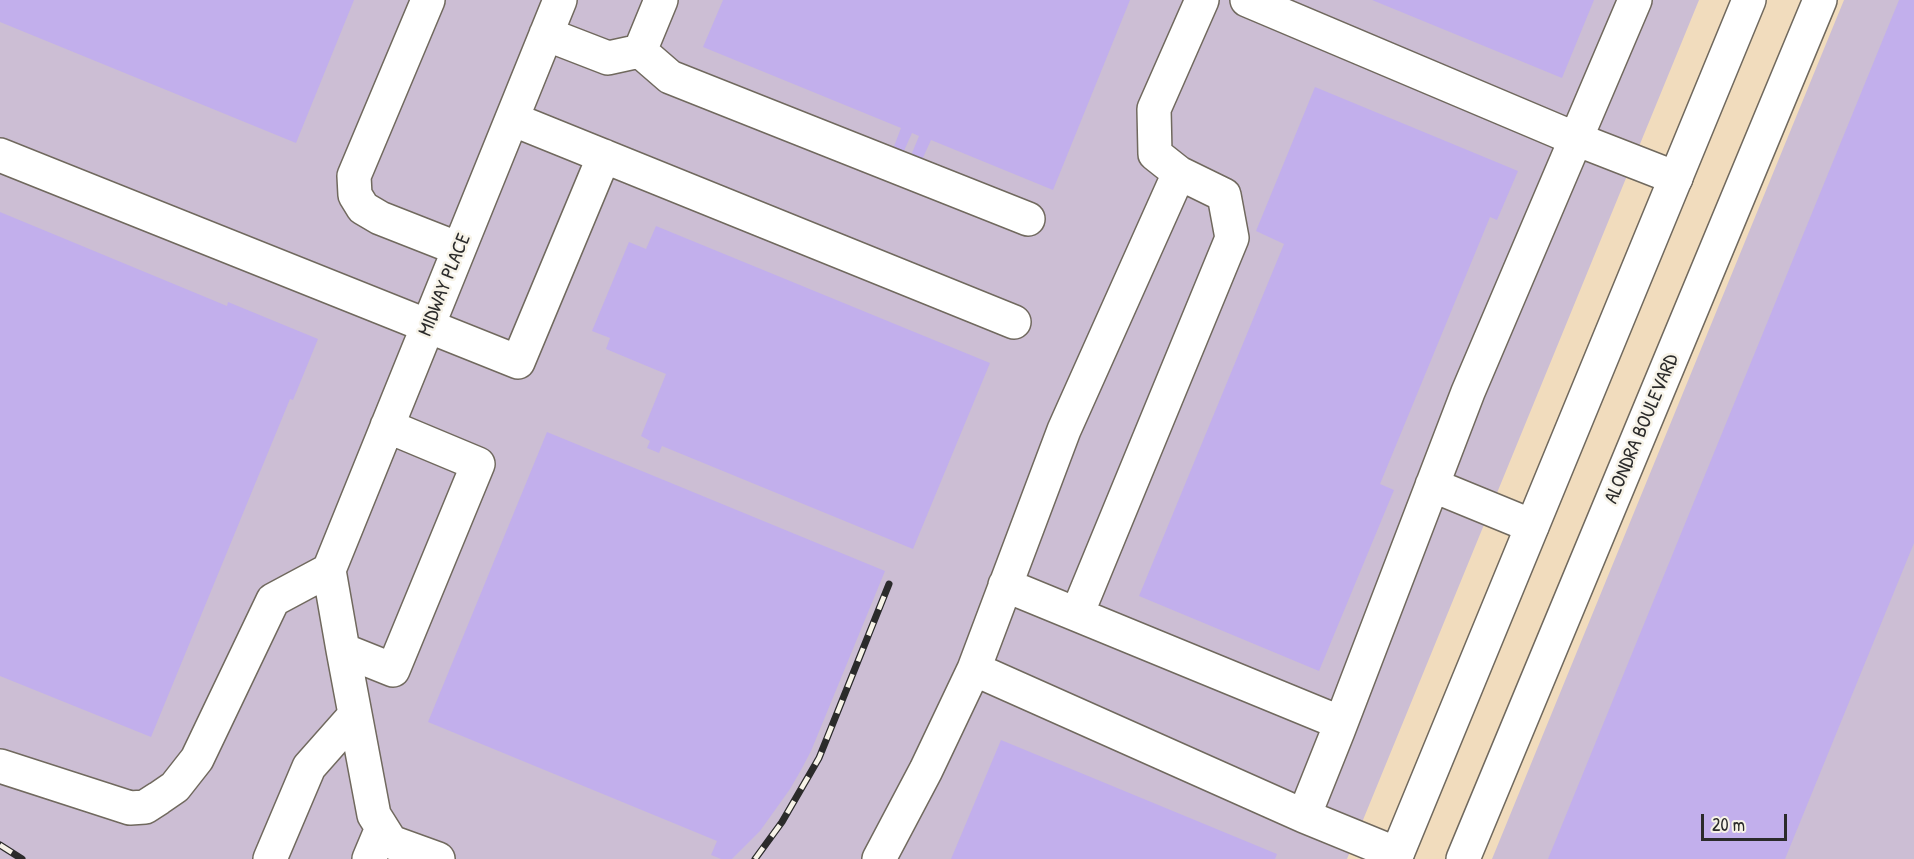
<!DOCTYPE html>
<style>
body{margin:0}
#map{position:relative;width:1914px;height:859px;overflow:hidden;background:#f1dcbd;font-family:"Patrick Hand",sans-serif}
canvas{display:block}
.scale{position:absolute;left:1701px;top:814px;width:86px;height:27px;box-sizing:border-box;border:3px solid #2b2b2b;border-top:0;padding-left:8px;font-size:18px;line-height:21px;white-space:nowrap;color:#2b2b2b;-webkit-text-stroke:4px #f7f3e8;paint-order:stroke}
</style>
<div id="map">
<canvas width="1914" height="859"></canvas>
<div class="scale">20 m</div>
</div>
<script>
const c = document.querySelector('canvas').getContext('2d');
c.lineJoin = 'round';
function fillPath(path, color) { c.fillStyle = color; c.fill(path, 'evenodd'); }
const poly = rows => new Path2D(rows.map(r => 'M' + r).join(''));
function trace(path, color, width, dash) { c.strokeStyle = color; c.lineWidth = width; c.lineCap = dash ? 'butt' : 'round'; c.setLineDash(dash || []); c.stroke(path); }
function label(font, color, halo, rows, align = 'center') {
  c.font = font + ' "Patrick Hand",sans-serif'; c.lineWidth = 5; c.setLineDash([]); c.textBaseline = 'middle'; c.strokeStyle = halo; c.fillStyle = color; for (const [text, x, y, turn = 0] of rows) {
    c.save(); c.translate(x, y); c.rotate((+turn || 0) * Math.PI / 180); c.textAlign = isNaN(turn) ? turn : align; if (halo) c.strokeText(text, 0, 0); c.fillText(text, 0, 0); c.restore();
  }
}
fillPath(poly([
 [0,0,1699,0,1347,859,0,859],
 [1844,0,1914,0,1914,859,1492,859]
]), '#ccbed4');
fillPath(poly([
 [0,0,354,0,296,143,0,22],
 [723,0,1130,0,1053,190,931,140,921,162,910,158,919,136,912,133,903,153,893,149,901,128,703,47],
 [1372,0,1594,0,1562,78],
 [1899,0,1914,0,1914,543,1785,859,1548,859],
 [1315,87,1518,171,1497,220,1490,217,1380,484,1394,490,1319,671,1139,596,1284,244,1256,231],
 [0,212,227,306,228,302,318,339,293,400,290,399,151,737,0,676],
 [656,226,990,363,913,549,662,446,659,453,647,448,650,441,641,436,666,374,606,349,610,338,592,331,629,242,646,249],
 [547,432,885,571,811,751,801,770,790,789,760,831,732,859,721,859,711,855,717,841,428,722],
 [1001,740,1277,854,1275,859,951,859]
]), '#c2afec');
const minor = poly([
 [428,0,354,176,355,195,363,208,380,218,459,249],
 [661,0,640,51,670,77,1028,219],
 [1202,0,1154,109,1155,154,1179,173,1064,430,974,669,1304,816,1338,731,1468,392,1635,0],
 [1247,0,1576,139,1676,178],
 [546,34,608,58,640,51],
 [512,119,1014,322],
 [0,155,518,362,604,156],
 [1432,485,1532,526],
 [329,570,560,0],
 [329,570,343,650,393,670,478,464,387,426],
 [1005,585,1341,723],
 [1077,614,1232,238,1224,195,1179,173],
 [343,650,374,815,391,842,438,859],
 [0,766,130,808,145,807,159,798,175,787,197,759,273,600,329,570],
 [1304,816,1397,854],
 [270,859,309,767,355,715],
 [369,859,382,828],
 [879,859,926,770,974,669]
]);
const major = poly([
 [1395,859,1749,0],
 [1463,859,1820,0]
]);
trace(minor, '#70695e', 36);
trace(major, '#70695e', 36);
trace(minor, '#fff', 33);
trace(major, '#fff', 33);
const rail = poly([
 [0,845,22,859],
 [755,859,782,822,819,758,889,584]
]);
trace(rail, '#2b2b2b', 7);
trace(rail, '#f7f3e8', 4.5, [14]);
label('20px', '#2b2b2b', '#f7f3e8', [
 ["MIDWAY PLACE",445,285,-68],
 ["ALONDRA BOULEVARD",1642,429,-67]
]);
</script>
